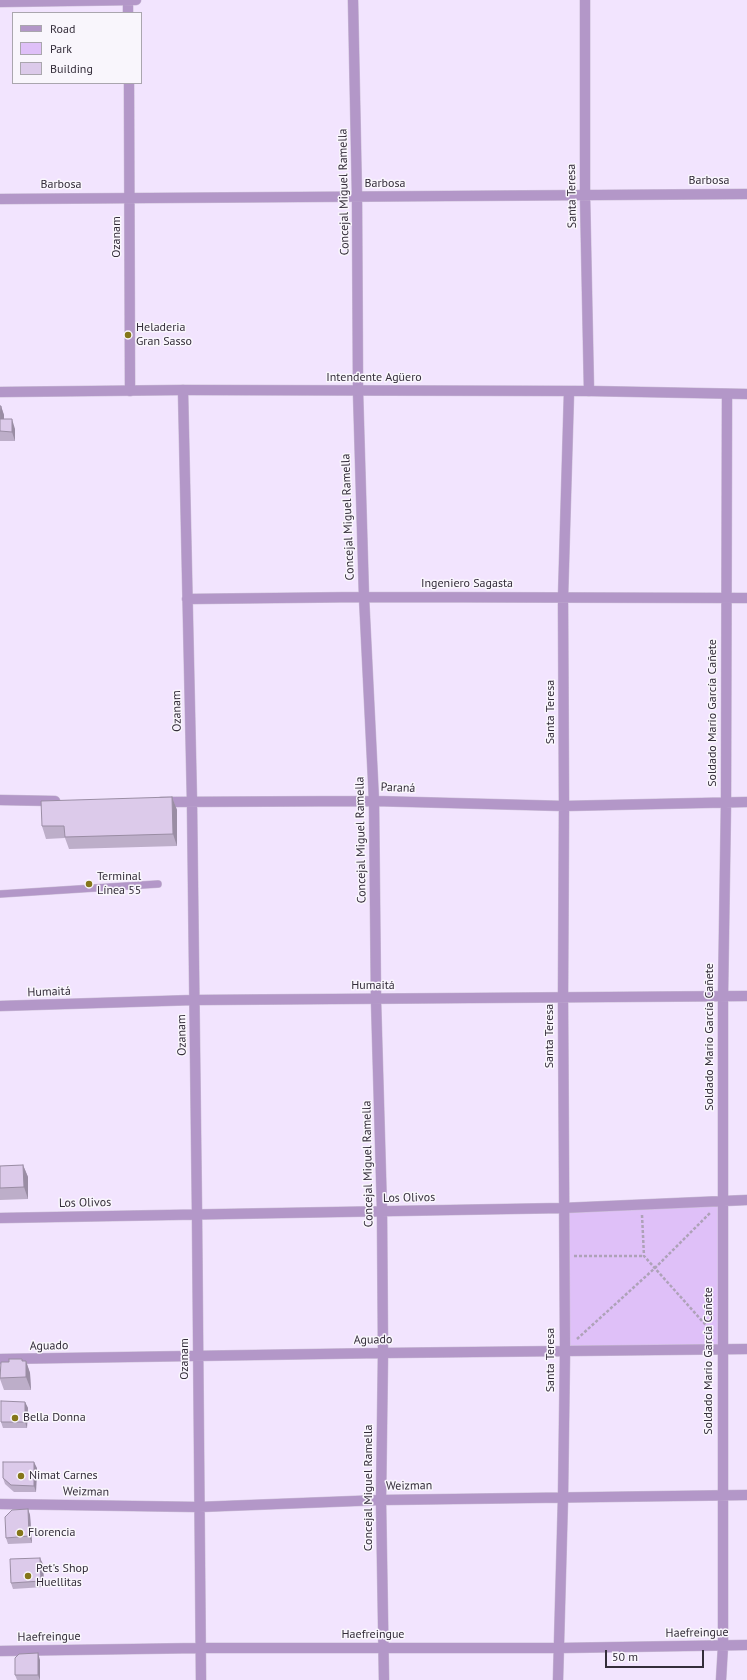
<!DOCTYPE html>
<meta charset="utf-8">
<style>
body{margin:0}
#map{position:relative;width:747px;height:1680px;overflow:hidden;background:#f2e4fe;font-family:"PT Sans",sans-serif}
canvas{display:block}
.legend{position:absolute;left:12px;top:12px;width:130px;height:72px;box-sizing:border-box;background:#f9f6fc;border:1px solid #aaa6ae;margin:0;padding:5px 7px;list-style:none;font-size:12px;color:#342d3a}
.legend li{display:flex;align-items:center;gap:8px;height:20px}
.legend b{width:20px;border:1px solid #aaa6ae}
.scale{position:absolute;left:605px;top:1650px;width:99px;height:18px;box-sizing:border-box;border:2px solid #342d3a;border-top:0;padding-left:5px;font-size:12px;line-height:14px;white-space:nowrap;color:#342d3a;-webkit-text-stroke:3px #f9f6fc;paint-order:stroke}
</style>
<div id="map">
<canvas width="747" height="1680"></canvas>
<ul class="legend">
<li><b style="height:5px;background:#b397c8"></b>Road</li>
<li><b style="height:11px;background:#dfc0f8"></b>Park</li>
<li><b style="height:11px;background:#dccaea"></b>Building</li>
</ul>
<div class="scale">50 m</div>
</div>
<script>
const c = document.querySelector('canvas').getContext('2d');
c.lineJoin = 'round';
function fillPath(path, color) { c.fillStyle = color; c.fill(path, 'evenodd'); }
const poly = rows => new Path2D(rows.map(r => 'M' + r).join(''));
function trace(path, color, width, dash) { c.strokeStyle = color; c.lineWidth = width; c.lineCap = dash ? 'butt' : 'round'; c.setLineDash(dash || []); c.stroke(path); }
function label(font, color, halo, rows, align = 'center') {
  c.font = font + ' "PT Sans",sans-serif'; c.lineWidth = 3; c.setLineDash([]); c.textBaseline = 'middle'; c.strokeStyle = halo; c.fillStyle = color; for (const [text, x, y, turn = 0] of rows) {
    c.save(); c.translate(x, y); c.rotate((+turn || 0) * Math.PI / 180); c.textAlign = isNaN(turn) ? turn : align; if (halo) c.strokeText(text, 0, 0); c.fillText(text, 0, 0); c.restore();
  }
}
fillPath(poly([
 [723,1200,722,1350,565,1351,563,1208]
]), '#dfc0f8');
const service = poly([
 [0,894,158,884]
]);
const minor = poly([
 [128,0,128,13],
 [353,0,357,197,358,391,364,597,374,801,376,1000,382,1211,383,1353,381,1500,384,1680],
 [585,0,585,195,589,391],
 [0,2,136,0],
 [129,83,130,391],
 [0,199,747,194],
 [183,390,192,803,197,1214,201,1680],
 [187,599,364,597,747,598],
 [0,800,55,801],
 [161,802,374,801,564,806,747,802],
 [0,1006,194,1000,747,996],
 [0,1218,563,1208,747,1200],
 [0,1359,383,1353,747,1349],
 [0,1504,199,1507,381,1500,747,1495],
 [0,1651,200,1648,560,1648,747,1645],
 [558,1680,563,1497,565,1351,563,998,564,806,563,598,569,392],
 [721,1680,723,1646,723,996,726,802,727,394]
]);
const tertiary = poly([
 [0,392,183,390,589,391,747,394]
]);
trace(service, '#ccbfd7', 8);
trace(minor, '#ccbfd7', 11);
trace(tertiary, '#ccbfd7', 11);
trace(poly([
 [642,1215,644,1256,712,1332],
 [574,1256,644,1256],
 [577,1339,655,1268,710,1213]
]), '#aea2b8', 2.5, [3, 2]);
trace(service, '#b397c8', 7);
trace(minor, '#b397c8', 10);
trace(tertiary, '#b397c8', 10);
fillPath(poly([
 [0,406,1,406,4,415,4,419,15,429,15,441,0,441],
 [172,797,177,810,177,846,69,849,65,838,46,839,42,826],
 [23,1165,28,1177,28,1199,0,1200,0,1166],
 [26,1361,30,1373,31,1390,4,1390,0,1379,0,1374,9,1362],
 [25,1402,28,1408,27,1428,3,1428,1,1422],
 [37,1468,36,1492,14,1492,5,1484,3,1478],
 [28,1509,30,1515,32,1543,8,1544,6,1538],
 [43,1564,44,1587,13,1589,11,1583],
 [40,1660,40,1680,17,1680,15,1675]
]), '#bdaec9');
fillPath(poly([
 [1,406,4,415,4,428,0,419],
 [12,419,15,429,15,441,12,432],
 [172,797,177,810,177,846,173,834],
 [23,1165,28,1177,28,1199,24,1187],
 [22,1359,26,1369,26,1361,30,1373,31,1390,26,1377],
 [25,1402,28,1408,27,1428,25,1422],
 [34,1462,37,1468,36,1492,34,1486],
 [28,1509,30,1515,32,1543,29,1536],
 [40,1558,43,1564,44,1587,41,1581],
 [38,1653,40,1660,40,1680,38,1675]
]), '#9a8da4');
const building = poly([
 [0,406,1,406,0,419,12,419,12,432,0,431,0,406],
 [172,797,173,834,65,837,64,826,42,826,41,801,172,797],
 [23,1165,24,1187,0,1188,0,1166,23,1165],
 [9,1359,22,1359,22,1361,26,1361,26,1377,0,1378,1,1362,9,1362,9,1359],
 [1,1401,25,1402,25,1422,1,1422,1,1401],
 [3,1462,34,1462,34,1486,11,1485,3,1478,3,1462],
 [28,1509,29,1536,6,1538,5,1517,12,1510,28,1509],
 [40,1558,41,1581,11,1583,10,1559,40,1558],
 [38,1653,38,1675,15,1675,15,1658,19,1654,38,1653]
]);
fillPath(building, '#dccaea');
trace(building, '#9a8da4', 1);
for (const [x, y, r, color] of [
 [128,335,4,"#847619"],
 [89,884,4,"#847619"],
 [15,1418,4,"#847619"],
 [21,1476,4,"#847619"],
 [20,1533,4,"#847619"],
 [28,1576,4,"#847619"]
]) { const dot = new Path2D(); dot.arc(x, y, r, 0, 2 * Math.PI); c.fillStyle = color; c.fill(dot); trace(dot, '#f9f6fc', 1.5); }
label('12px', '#342d3a', '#f9f6fc', [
 ["Barbosa",709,181],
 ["Barbosa",385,184],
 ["Barbosa",61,185],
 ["Concejal Miguel Ramella",344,192,-91],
 ["Santa Teresa",572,196,-91],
 ["Ozanam",117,237,-90],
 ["Intendente Agüero",374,378],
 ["Concejal Miguel Ramella",348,517,-92],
 ["Ingeniero Sagasta",467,584],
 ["Ozanam",177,711,-91],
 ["Santa Teresa",551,712,-90],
 ["Soldado Mario García Cañete",713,713,-90],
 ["Paraná",398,788,2],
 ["Concejal Miguel Ramella",361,840,-91],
 ["Humaitá",373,986],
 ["Humaitá",49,992,-2],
 ["Ozanam",182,1035,-91],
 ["Santa Teresa",550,1036,-90],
 ["Soldado Mario García Cañete",710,1037,-90],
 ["Concejal Miguel Ramella",368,1164,-91],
 ["Los Olivos",409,1198,-1],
 ["Los Olivos",85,1203,-1],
 ["Aguado",373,1340,-1],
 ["Aguado",49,1346,-1],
 ["Ozanam",185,1359,-90],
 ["Santa Teresa",551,1360,-90],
 ["Soldado Mario García Cañete",709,1361,-90],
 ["Weizman",409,1486,-1],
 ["Concejal Miguel Ramella",369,1488,-90],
 ["Weizman",86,1492,1],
 ["Haefreingue",697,1633,-1],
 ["Haefreingue",373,1635],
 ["Haefreingue",49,1637,-1]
]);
label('12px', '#342d3a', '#f9f6fc', [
 ["Heladeria",136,328],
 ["Gran Sasso",136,342],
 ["Terminal",97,877],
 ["Línea 55",97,891],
 ["Bella Donna",23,1418],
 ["Nimat Carnes",29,1476],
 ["Florencia",28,1533],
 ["Pet's Shop",36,1569],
 ["Huellitas",36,1583]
], 'left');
</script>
